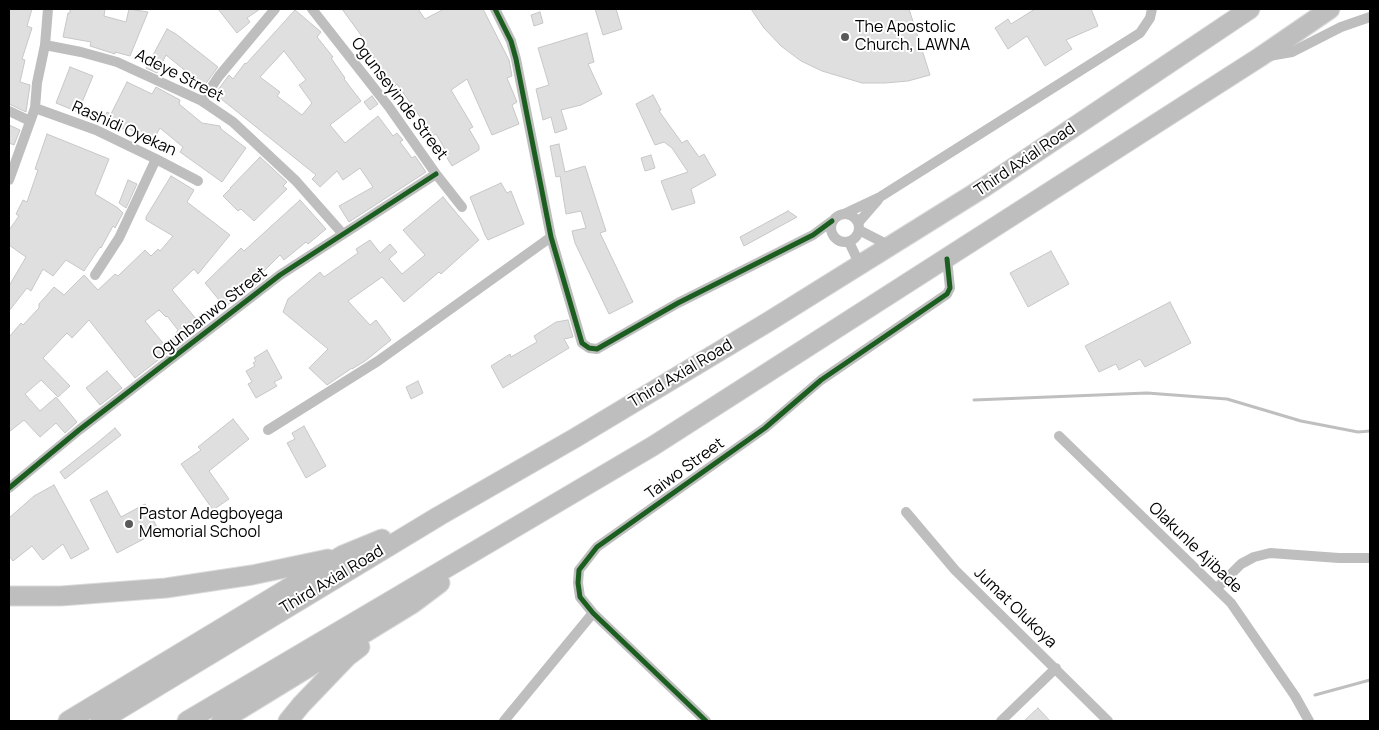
<!DOCTYPE html>
<style>
body{margin:0}
#map{position:relative;width:1379px;height:730px;overflow:hidden;background:#fff;font-family:Manrope,sans-serif}
canvas{display:block}
.frame{position:absolute;inset:0;border:10px solid #000;pointer-events:none}
</style>
<div id="map">
<canvas width="1379" height="730"></canvas>
<div class="frame"></div>
</div>
<script>
const c = document.querySelector('canvas').getContext('2d');
c.lineJoin = 'round';
const poly = rows => new Path2D(rows.map(r => 'M' + r).join(''));
function trace(path, color, width, dash) { c.strokeStyle = color; c.lineWidth = width; c.lineCap = dash ? 'butt' : 'round'; c.setLineDash(dash || []); c.stroke(path); }
function fillPath(path, color) { c.fillStyle = color; c.fill(path, 'evenodd'); }
function label(font, color, halo, rows, align = 'center') {
  c.font = font + ' Manrope,sans-serif'; c.lineWidth = 4; c.setLineDash([]); c.textBaseline = 'middle'; c.strokeStyle = halo; c.fillStyle = color; for (const [text, x, y, turn = 0] of rows) {
    c.save(); c.translate(x, y); c.rotate((+turn || 0) * Math.PI / 180); c.textAlign = isNaN(turn) ? turn : align; if (halo) c.strokeText(text, 0, 0); c.fillText(text, 0, 0); c.restore();
  }
}
trace(poly([
 [974,400,1147,393,1227,399,1301,421,1358,432,1370,431],
 [1315,695,1370,680]
]), '#bfbfbf', 3);
const building = poly([
 [9,9,32,9,27,26,32,28,22,59,25,60,20,82,30,85,26,112,9,104,9,9],
 [70,9,105,9,104,16,126,22,129,9,148,12,130,56,115,52,115,54,90,46,91,42,63,37,68,13,70,13,70,9],
 [218,9,260,9,247,18,250,22,237,33,218,9],
 [342,9,418,9,425,19,444,9,483,9,509,60,512,76,507,78,517,102,512,105,519,124,492,135,467,79,451,90,473,127,469,129,479,146,479,150,452,166,444,153,446,151,436,134,431,137,423,121,397,84,394,87,379,68,380,67,364,44,366,42,342,9],
 [595,9,616,9,622,29,603,35,595,9],
 [751,9,909,9,930,75,908,81,885,83,862,83,822,71,801,61,781,46,764,28,751,9],
 [1035,9,1091,9,1098,26,1066,40,1072,49,1045,66,1027,36,1008,49,995,28,1008,19,1011,24,1035,9],
 [295,10,321,32,317,37,333,57,331,58,345,78,344,79,361,101,330,125,345,143,378,116,393,136,397,133,403,140,400,142,412,158,415,156,426,172,349,222,339,206,373,187,360,168,343,180,337,171,320,187,312,179,316,175,215,94,229,75,233,79,245,63,246,64,295,10],
 [284,51,306,80,299,85,312,103,302,115,277,96,280,92,260,77,284,51],
 [540,12,543,23,534,26,531,15,540,12],
 [167,29,176,34,218,67,204,86,166,55,157,73,146,68,167,29],
 [587,33,594,62,588,64,602,94,581,105,561,110,567,129,555,133,551,117,543,120,536,89,549,85,538,48,587,33],
 [70,67,93,76,78,112,56,103,70,67],
 [127,82,152,94,156,87,165,92,180,100,179,104,202,123,220,126,221,129,246,148,222,182,180,152,183,147,160,128,152,142,128,128,127,131,104,119,107,112,111,114,127,82],
 [653,95,661,110,659,111,682,143,687,140,699,157,704,154,716,175,691,189,695,203,672,210,661,181,688,172,672,148,664,142,655,145,636,104,653,95],
 [372,96,378,104,370,110,364,102,372,96],
 [9,125,20,130,14,145,9,143,9,125],
 [47,134,109,159,95,194,118,208,123,213,115,228,113,226,101,248,100,247,84,271,66,260,53,276,43,269,31,291,27,288,9,311,9,286,26,257,9,245,9,230,19,216,16,214,23,200,27,202,38,170,35,169,47,134],
 [559,144,565,172,585,166,606,231,600,233,633,302,609,314,575,243,572,231,586,228,581,211,566,214,560,176,556,177,550,146,559,144],
 [651,155,655,168,645,171,641,158,651,155],
 [260,157,287,182,283,186,287,189,254,221,241,209,238,211,223,196,231,188,230,188,260,157],
 [171,176,194,190,187,202,230,235,198,274,194,269,172,290,202,326,135,378,89,320,72,338,67,333,43,358,70,386,58,397,41,380,25,394,40,411,56,397,77,422,65,433,56,423,40,437,24,420,9,432,9,337,21,323,23,325,39,308,39,304,54,287,64,295,84,275,98,290,115,274,118,276,145,250,151,256,158,249,160,251,173,236,146,220,146,217,171,176],
 [159,310,166,317,167,316,178,330,167,348,145,321,159,310],
 [128,180,137,184,126,208,119,203,128,180],
 [501,183,507,193,511,191,524,224,488,240,485,235,470,197,501,183],
 [443,197,479,240,441,274,439,272,404,302,382,277,348,301,370,325,376,320,391,340,365,361,352,369,352,368,327,385,309,368,328,349,283,312,288,299,320,272,324,277,358,253,356,249,370,240,380,253,390,244,397,252,389,259,402,274,425,255,403,230,443,197],
 [300,200,326,229,308,244,306,242,284,260,280,255,262,273,266,277,252,288,250,286,225,307,205,283,241,248,244,251,300,200],
 [788,211,797,217,744,246,740,237,788,211],
 [1051,251,1069,284,1028,307,1010,273,1051,251],
 [1170,302,1191,343,1145,367,1140,359,1119,370,1116,364,1099,372,1085,346,1170,302],
 [568,320,573,337,564,339,569,348,503,388,491,366,510,354,511,357,537,342,534,336,556,322,568,320],
 [267,350,282,378,274,382,277,386,256,398,248,384,252,382,246,371,255,366,253,363,256,361,254,358,267,350],
 [107,371,122,388,100,405,86,388,107,371],
 [418,381,423,393,411,399,406,387,418,381],
 [233,419,249,439,209,471,229,499,213,510,181,464,201,450,198,447,233,419],
 [304,426,326,466,306,478,287,443,295,439,292,433,304,426],
 [115,428,121,435,65,479,60,472,97,443,115,428],
 [54,485,89,549,71,559,63,544,43,560,32,546,13,561,9,556,9,518,34,496,54,485],
 [107,491,121,517,145,504,159,531,117,553,90,500,107,491],
 [1038,708,1050,721,1024,721,1038,708]
]);
fillPath(building, '#dfdfdf');
trace(building, '#c7c7c7', 1);
const highway = poly([
 [9,596,61,596,166,588,252,575,328,559],
 [68,721,343,555,382,539],
 [100,721,439,516,575,438,768,322,890,246,983,188,1250,9],
 [187,721,653,446,1260,57,1330,9],
 [221,721,412,604,440,583],
 [288,721,301,705,347,657,360,647]
]);
trace(highway, '#dbdbdb', 21);
trace(poly([
 [312,9,389,107,436,174,462,207],
 [495,9,511,41,516,59,551,237,582,343,589,348,597,349,678,303,813,235,832,221],
 [45,45,81,52,117,62,202,101,233,122,296,181,342,233],
 [1269,56,1292,52,1341,27,1370,17],
 [202,101,219,76,275,9],
 [35,108,96,130,156,159,198,181],
 [9,111,30,121],
 [9,180,35,108,37,83,45,45,48,9],
 '831 228a14 14 0 1 1 28 0a14 14 0 1 1-28 0Z',
 [844,214,880,197,1140,33,1150,18,1152,9],
 [858,223,878,200],
 [859,230,890,246],
 [849,242,860,265],
 [95,275,119,238,156,159],
 [268,430,378,361,551,237],
 [1059,436,1231,603,1295,696,1309,721],
 [9,488,79,430,280,275,436,174],
 [906,512,955,570,1108,721],
 [1217,588,1241,564,1254,557,1270,553,1339,558,1370,558],
 [504,721,593,613],
 [706,721,593,613,580,597,578,583,579,570,597,547,765,428,821,380,947,294,950,288,947,259],
 [1001,721,1056,668]
]), '#bebebe', 10);
trace(highway, '#bebebe', 19);
trace(poly([
 [495,9,511,41,516,59,551,237,582,343,589,348,597,349,678,303,813,235,832,221],
 [9,488,79,430,280,275,436,174],
 [706,721,593,613,580,597,578,583,579,570,597,547,765,428,821,380,947,294,950,288,947,259]
]), '#1b5e20', 5);
for (const [x, y, r, color] of [
 [845,37,5,"#595959"],
 [129,524,5,"#595959"]
]) { const dot = new Path2D(); dot.arc(x, y, r, 0, 2 * Math.PI); c.fillStyle = color; c.fill(dot); trace(dot, '#fff', 2); }
label('16px', '#000', '#fff', [
 ["The Apostolic",855,28],
 ["Church, LAWNA",855,46],
 ["Pastor Adegboyega",139,515],
 ["Memorial School",139,533]
], 'left');
label('16px', '#000', '#fff', [
 ["Adeye Street",179,76,27],
 ["Ogunseyinde Street",399,99,53],
 ["Rashidi Oyekan",124,129,24],
 ["Third Axial Road",1025,160,-34],
 ["Ogunbanwo Street",210,314,-38],
 ["Third Axial Road",681,374,-31],
 ["Taiwo Street",685,469,-36],
 ["Olakunle Ajibade",1195,548,44],
 ["Third Axial Road",332,580,-31],
 ["Jumat Olukoya",1015,608,44]
]);
</script>
